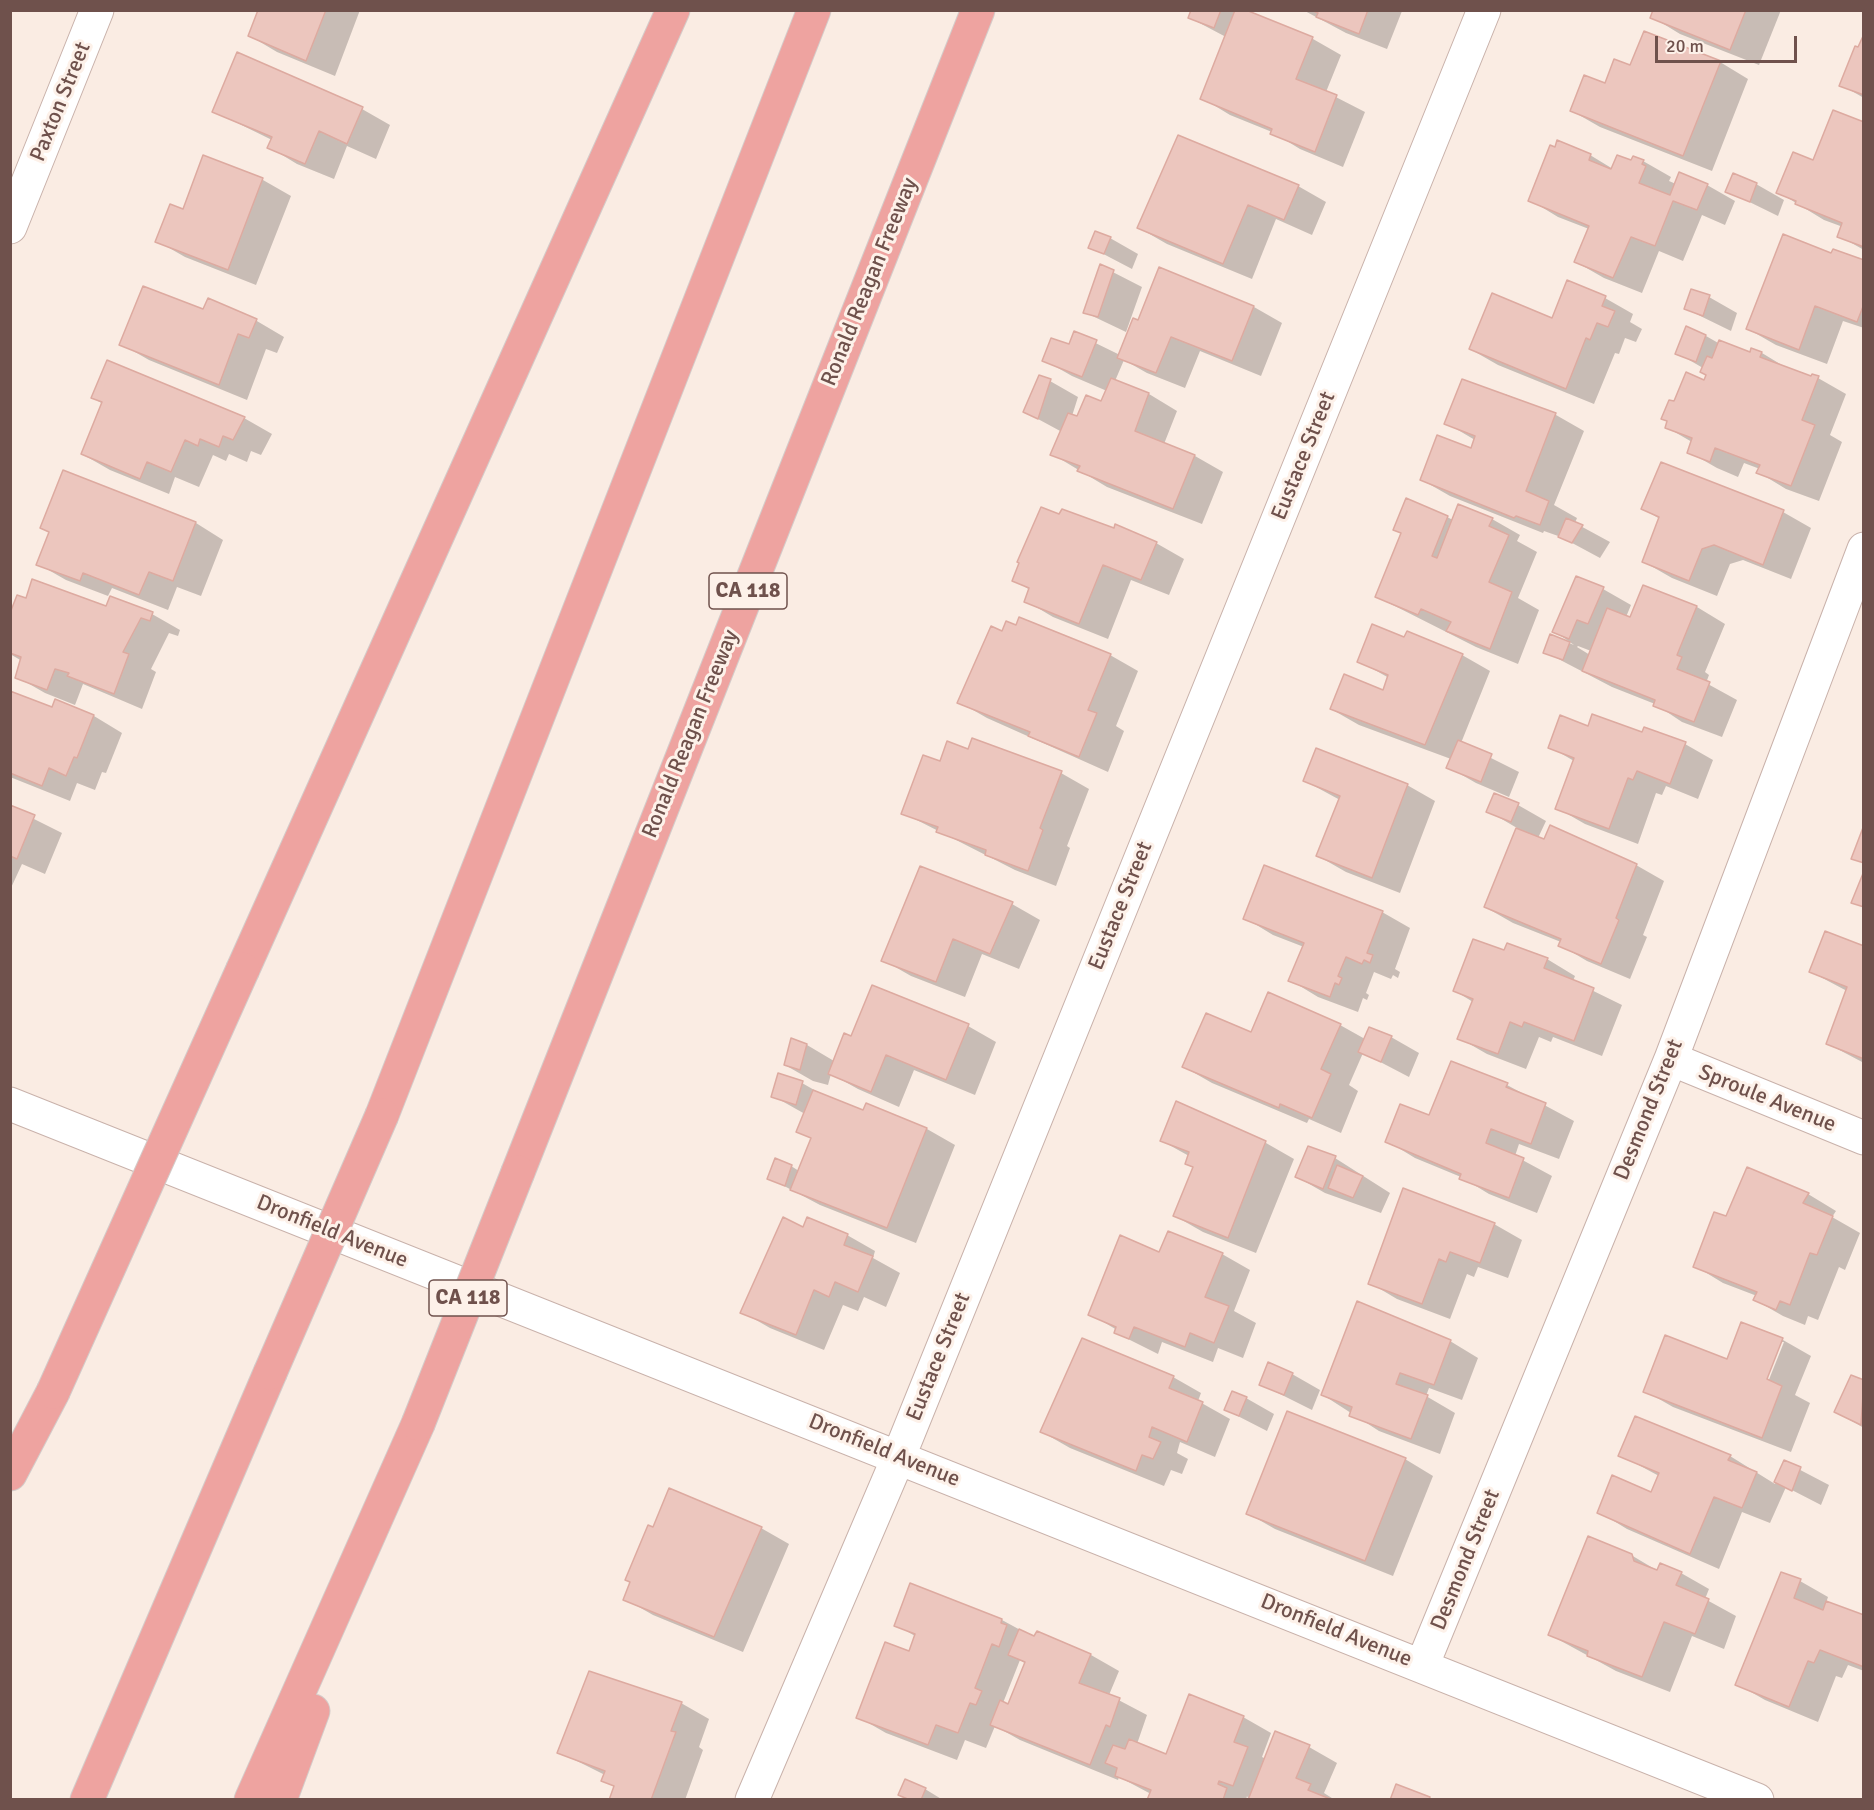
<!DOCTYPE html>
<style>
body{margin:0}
#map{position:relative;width:1874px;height:1810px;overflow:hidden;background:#faece3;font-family:Signika,sans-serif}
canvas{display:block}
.frame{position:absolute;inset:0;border:12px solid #6f514c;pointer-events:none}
.scale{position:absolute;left:1655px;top:36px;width:142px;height:27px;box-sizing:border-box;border:3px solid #6f514c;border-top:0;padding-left:8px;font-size:18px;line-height:21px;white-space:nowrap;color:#6f514c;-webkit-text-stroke:4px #fdf1e9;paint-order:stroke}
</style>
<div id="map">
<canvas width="1874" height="1810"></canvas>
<div class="frame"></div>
<div class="scale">20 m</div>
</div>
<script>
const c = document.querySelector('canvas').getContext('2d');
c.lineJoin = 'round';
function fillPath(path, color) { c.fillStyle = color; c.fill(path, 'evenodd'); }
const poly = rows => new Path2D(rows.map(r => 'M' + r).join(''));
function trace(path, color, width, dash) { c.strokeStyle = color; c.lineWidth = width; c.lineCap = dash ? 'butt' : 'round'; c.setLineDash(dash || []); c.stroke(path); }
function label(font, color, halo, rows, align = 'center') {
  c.font = font + ' Signika,sans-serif'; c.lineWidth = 6; c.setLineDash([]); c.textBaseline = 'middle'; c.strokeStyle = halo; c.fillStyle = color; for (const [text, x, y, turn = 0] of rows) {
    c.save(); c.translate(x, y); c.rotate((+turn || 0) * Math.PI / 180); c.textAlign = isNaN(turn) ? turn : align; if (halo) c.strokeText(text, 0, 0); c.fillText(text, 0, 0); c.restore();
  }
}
fillPath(poly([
 [260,10,360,10,335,76,277,52,250,36],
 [1193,10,1232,10,1236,13,1242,10,1313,39,1341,55,1326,92,1365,112,1343,167,1300,149,1272,132,1230,115,1202,98,1226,37,1190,18],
 [1303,10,1400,10,1402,11,1387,49,1346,33],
 [1655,10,1781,10,1759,65,1680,34,1652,17],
 [1864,38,1864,98,1841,85],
 [1720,62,1748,79,1712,171,1600,127,1572,111,1631,67],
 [362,109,390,125,376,159,347,146,334,179,297,164,269,147,272,140,213,111],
 [1864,123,1864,250,1839,236,1843,227,1824,220,1778,192],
 [1590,155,1613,169,1643,161,1671,177,1669,181,1676,184,1707,185,1735,201,1725,225,1702,215,1683,261,1659,251,1642,293,1604,278,1576,262,1589,229,1558,217,1530,200],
 [204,157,263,180,291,196,256,285,185,257,157,241,184,211],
 [1756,184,1784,200,1778,216,1727,191],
 [1298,186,1326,202,1312,235,1276,219,1252,279,1167,244,1139,228],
 [1110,238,1138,254,1132,269,1090,247],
 [1864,262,1864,328,1843,321,1827,364,1776,345,1748,329],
 [1101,266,1142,287,1126,332,1084,312],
 [1160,269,1254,307,1282,323,1261,376,1200,351,1185,388,1147,373,1124,360,1115,381,1149,394,1177,411,1164,444,1195,456,1223,472,1202,524,1107,487,1052,454,1062,432,1025,412,1050,381,1078,397,1072,416,1078,418,1102,403,1107,391,1072,376,1044,360,1070,346,1075,333,1120,355,1139,322],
 [1709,297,1737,313,1731,331,1686,309],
 [1605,298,1633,314,1630,322,1642,329,1636,342,1625,338,1619,354,1615,353,1594,404,1498,365,1470,349,1553,320],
 [204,311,245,314,284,337,277,353,266,349,247,400,149,360,121,344],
 [1706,336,1720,344,1751,354,1752,350,1762,353,1790,370,1811,378,1818,378,1846,394,1830,435,1842,442,1819,501,1786,489,1758,472,1760,469,1744,463,1738,477,1717,468,1689,452,1692,442,1666,427,1675,403,1705,382,1707,375,1703,368,1677,353],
 [1505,394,1556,415,1584,431,1554,505,1577,518,1575,523,1610,542,1600,558,1561,537,1544,531,1543,533,1450,496,1422,480,1471,450,1475,440,1446,423,1503,398],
 [93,398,244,418,272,434,261,455,251,451,247,462,229,454,226,461,213,455,199,487,175,477,169,494,110,470,82,454,103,404],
 [1661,464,1783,512,1811,528,1791,579,1743,560,1730,564,1717,596,1672,578,1644,562,1660,519,1643,509],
 [63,471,196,523,223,540,201,596,177,587,168,610,112,588,108,596,66,580,38,564,50,533,41,528],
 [1447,517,1453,520,1492,519,1520,535,1517,541,1537,552,1518,598,1539,610,1518,664,1476,647,1377,597,1402,534,1395,530],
 [1156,543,1184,559,1169,595,1131,580,1108,639,1053,617,1026,601,1030,590,1014,580],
 [1644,587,1697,607,1725,624,1705,672,1709,675,1706,683,1737,700,1722,737,1682,722,1655,704,1612,687,1545,652,1551,636,1574,645,1554,631,1603,589,1631,605,1626,617,1631,619],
 [1578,646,1591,651,1590,655,1577,647],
 [111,598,152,614,180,630,178,636,169,633,151,669,156,672,142,709,83,684,75,705,45,693,17,677,22,661,10,654,10,617,107,608],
 [1002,633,1110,655,1138,671,1116,726,1124,731,1108,772,987,718,959,702],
 [1405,639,1462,655,1490,671,1461,743,1519,772,1509,797,1476,783,1448,767,1451,759,1359,725,1331,709,1384,692,1389,678,1359,661],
 [10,692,53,709,56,701,94,716,122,733,106,773,102,772,95,790,77,783,70,801,10,777],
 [1588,728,1643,734,1685,744,1713,760,1698,799,1666,786,1662,795,1656,793,1638,844,1585,824,1557,808,1574,761,1550,747],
 [969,751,1061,773,1089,789,1067,846,1070,848,1056,886,1015,870,903,813],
 [1305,781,1407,785,1435,801,1400,893,1346,872,1318,856,1340,800],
 [1518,805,1546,821,1538,838,1636,865,1664,881,1643,935,1647,937,1630,979,1587,961,1560,945,1561,942,1513,923,1485,907,1517,828,1488,811],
 [10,807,62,833,45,874,22,864,10,890],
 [1012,904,1040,920,1019,969,982,954,965,997,911,976,883,960],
 [1382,912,1410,928,1395,969,1400,972,1398,978,1393,975,1391,979,1374,972,1366,993,1369,995,1367,1000,1363,998,1358,1012,1318,997,1290,980,1304,947,1273,935,1245,918],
 [1864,948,1864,1063,1828,1044,1847,991,1811,972],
 [1547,959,1575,976,1573,981,1622,1005,1602,1056,1553,1037,1551,1042,1539,1037,1526,1069,1487,1054,1459,1038,1473,1002,1455,991],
 [1340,1025,1365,1039,1391,1037,1419,1053,1409,1077,1363,1053,1349,1085,1358,1091,1341,1133,1309,1119,1307,1123,1212,1083,1184,1067,1252,1034],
 [968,1026,996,1042,975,1095,914,1070,899,1107,858,1089,831,1074,828,1085,813,1081,785,1065,807,1045,834,1061,852,1038],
 [802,1083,830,1099,863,1112,866,1105,927,1129,955,1145,916,1243,820,1205,769,1178,791,1166,799,1171,812,1139,798,1131,805,1114,773,1096],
 [1507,1085,1574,1121,1559,1159,1519,1144,1515,1156,1552,1176,1537,1213,1489,1194,1461,1177,1415,1158,1387,1141,1430,1117],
 [1237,1131,1266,1143,1294,1159,1256,1253,1203,1232,1175,1216,1194,1168,1186,1164,1189,1156,1162,1141],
 [1335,1158,1390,1193,1381,1213,1325,1193,1297,1177],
 [1808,1194,1836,1211,1832,1217,1860,1233,1845,1270,1839,1267,1818,1320,1808,1316,1805,1325,1783,1316,1755,1300,1757,1296,1723,1283,1695,1266,1727,1218],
 [1494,1224,1522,1240,1508,1278,1478,1267,1474,1277,1467,1274,1450,1319,1397,1299,1370,1283],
 [804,1229,847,1235,875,1251,873,1258,900,1273,886,1307,864,1297,858,1311,843,1305,824,1350,770,1328,742,1312],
 [1160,1254,1222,1254,1250,1270,1234,1311,1256,1323,1243,1358,1218,1348,1213,1362,1162,1342,1158,1354,1116,1333,1117,1330,1090,1314],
 [1742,1324,1783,1340,1811,1356,1795,1395,1810,1403,1791,1452,1673,1407,1645,1391,1728,1361],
 [1780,1342,1784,1342,1766,1387,1763,1386],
 [1450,1341,1478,1358,1462,1400,1429,1388,1426,1396,1455,1413,1440,1454,1379,1431,1323,1395],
 [1292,1374,1320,1390,1312,1410,1260,1384],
 [1173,1377,1201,1393,1198,1401,1230,1419,1215,1457,1180,1442,1177,1453,1188,1459,1182,1474,1171,1470,1164,1486,1070,1448,1042,1432],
 [1864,1381,1864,1428,1836,1412],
 [1246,1398,1274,1414,1267,1431,1226,1410],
 [1620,1455,1730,1456,1775,1484,1785,1462,1829,1485,1821,1505,1786,1487,1770,1523,1742,1512,1719,1569,1627,1529,1599,1512,1652,1494,1659,1476],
 [1405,1459,1433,1476,1393,1576,1275,1529,1247,1513],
 [761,1528,789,1544,743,1652,653,1615,625,1599],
 [1631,1555,1658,1571,1681,1573,1709,1589,1705,1599,1736,1616,1724,1649,1692,1636,1670,1692,1616,1671,1550,1635],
 [1800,1581,1828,1597,1826,1603,1864,1617,1864,1671,1848,1665,1842,1678,1836,1676,1818,1722,1765,1700,1737,1684],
 [911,1585,1002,1620,1035,1638,1037,1633,1091,1655,1119,1671,1109,1695,1147,1715,1137,1744,1166,1756,1243,1717,1271,1733,1262,1757,1266,1759,1309,1747,1337,1763,1324,1793,1335,1800,1249,1800,1247,1796,1246,1800,1149,1800,1151,1794,1119,1777,1118,1780,1020,1740,995,1726,986,1748,965,1740,957,1760,886,1733,858,1717,910,1653,915,1636,896,1625],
 [1020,1660,1026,1664,1009,1706,1003,1703],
 [681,1703,709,1719,699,1747,703,1750,685,1800,611,1800,615,1787,603,1780,605,1775,559,1752],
 [925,1789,943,1800,910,1800]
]), '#0003');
const building = poly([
 [258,10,326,10,306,61,248,36,258,10],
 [1191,10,1221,10,1214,28,1188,18,1191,10],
 [1235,10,1246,10,1313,37,1296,79,1337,95,1315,152,1270,134,1272,129,1200,99,1235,10],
 [1311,10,1368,10,1359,34,1316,17,1318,13,1311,10],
 [1653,10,1746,10,1730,50,1650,18,1653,10],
 [1644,31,1721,61,1683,156,1570,111,1584,75,1605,83,1614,59,1630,65,1644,31],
 [1864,34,1864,95,1839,86,1855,46,1858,47,1864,34],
 [237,52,363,107,347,144,319,131,305,164,267,148,272,137,212,112,237,52],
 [1833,110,1864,122,1864,247,1837,237,1842,223,1795,204,1796,201,1776,193,1793,152,1813,160,1833,110],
 [1178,135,1299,185,1284,220,1248,205,1223,264,1137,228,1178,135],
 [1557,140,1591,154,1589,160,1611,169,1617,155,1631,160,1633,156,1644,160,1642,164,1646,166,1639,183,1670,195,1679,172,1708,184,1697,210,1673,201,1655,246,1631,237,1613,278,1574,262,1589,226,1528,201,1550,145,1555,147,1557,140],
 [203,155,263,178,228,270,155,242,170,204,183,209,203,155],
 [1733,173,1757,183,1750,202,1725,192,1733,173],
 [1095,231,1111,237,1104,254,1088,248,1095,231],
 [1783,234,1831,253,1833,249,1864,260,1864,304,1857,322,1815,306,1799,350,1746,329,1783,234],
 [1100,264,1114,270,1098,317,1083,313,1100,264],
 [1159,267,1254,306,1232,361,1171,337,1156,373,1117,358,1133,318,1138,320,1159,267],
 [1567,280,1606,296,1602,306,1615,311,1608,327,1597,323,1590,340,1586,338,1566,389,1469,349,1492,293,1552,318,1567,280],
 [143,286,203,309,208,298,257,319,249,338,238,334,219,385,119,345,143,286],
 [1691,289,1710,295,1703,316,1684,309,1691,289],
 [1686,326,1706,335,1696,362,1675,354,1686,326],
 [1074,331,1097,340,1082,377,1042,361,1051,338,1069,344,1074,331],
 [1719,340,1750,352,1751,348,1762,352,1760,357,1811,376,1812,374,1819,376,1802,420,1815,425,1791,486,1756,473,1760,465,1715,448,1710,462,1687,453,1692,438,1665,428,1667,421,1661,419,1669,400,1674,401,1686,372,1704,380,1706,375,1700,372,1707,356,1712,358,1719,340],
 [107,360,245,417,233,440,223,436,219,447,200,439,198,446,185,440,171,472,147,462,140,479,81,454,102,402,91,398,107,360],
 [1039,375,1051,379,1038,419,1023,412,1039,375],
 [1111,378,1149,393,1135,431,1195,455,1173,509,1077,471,1080,466,1050,455,1068,413,1077,416,1086,395,1101,401,1111,378],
 [1462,379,1556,413,1526,491,1549,501,1540,525,1516,516,1514,518,1420,480,1437,435,1471,448,1475,436,1444,424,1462,379],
 [1661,462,1784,510,1763,565,1714,545,1702,549,1689,581,1642,562,1659,517,1641,509,1661,462],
 [63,470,196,522,173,581,149,572,139,595,83,573,80,581,36,565,49,532,40,528,63,470],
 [1406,498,1448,516,1432,556,1437,558,1458,504,1493,518,1489,526,1509,535,1489,582,1512,592,1490,649,1446,631,1451,622,1421,609,1418,615,1375,597,1401,533,1393,530,1406,498],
 [1041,507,1059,514,1062,509,1114,528,1115,524,1157,542,1141,580,1103,565,1079,624,1024,602,1029,588,1012,581,1019,563,1017,562,1041,507],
 [1566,518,1583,525,1572,543,1558,537,1566,518],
 [1576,576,1604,587,1588,624,1577,620,1569,639,1552,632,1576,576],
 [32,579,106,606,110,596,153,612,150,621,141,618,123,652,129,654,114,694,67,676,69,673,55,669,47,690,15,678,21,657,10,653,10,613,17,595,26,598,32,579],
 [1643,585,1697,606,1677,655,1682,657,1677,669,1710,682,1694,722,1653,706,1655,700,1582,671,1607,608,1630,617,1643,585],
 [1019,617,1111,654,1088,710,1097,713,1079,757,1028,736,1030,732,957,703,991,626,1002,631,1006,621,1016,625,1019,617],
 [1372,624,1404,637,1407,631,1463,654,1425,745,1330,709,1344,674,1383,690,1388,675,1357,662,1372,624],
 [1550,634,1570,642,1563,660,1543,653,1550,634],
 [10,691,52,707,55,699,94,715,77,758,74,757,66,776,49,768,42,786,10,773,10,691],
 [1592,714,1642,732,1644,727,1686,742,1670,784,1637,771,1633,780,1628,778,1609,829,1555,809,1574,758,1548,748,1560,715,1588,726,1592,714],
 [972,738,1062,771,1040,828,1043,830,1028,871,985,855,986,850,936,832,938,827,901,814,923,755,940,761,947,741,968,749,972,738],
 [1458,740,1492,754,1481,782,1446,768,1458,740],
 [1316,748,1408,784,1372,878,1316,856,1340,796,1303,781,1316,748],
 [1494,793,1519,803,1511,822,1486,812,1494,793],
 [10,805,35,815,17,859,10,856,10,805],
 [1550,825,1637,864,1616,918,1619,920,1601,964,1558,946,1561,939,1484,907,1516,828,1544,839,1550,825],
 [1864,825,1864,863,1851,859,1864,825],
 [1264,865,1383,911,1367,953,1373,955,1370,963,1364,960,1362,964,1346,957,1338,976,1342,978,1339,985,1335,983,1330,997,1288,981,1304,943,1243,919,1264,865],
 [920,866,1013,902,990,954,953,939,936,982,881,961,920,866],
 [1864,871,1864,907,1851,903,1864,871],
 [1825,931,1864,946,1864,1059,1826,1044,1847,987,1809,972,1825,931],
 [1473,939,1504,950,1507,943,1548,958,1544,968,1594,988,1574,1041,1524,1022,1522,1027,1510,1022,1498,1054,1457,1039,1473,999,1453,991,1473,939],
 [872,985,969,1024,946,1080,886,1055,871,1092,828,1074,844,1033,851,1036,872,985],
 [1268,992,1341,1024,1321,1069,1331,1074,1312,1118,1280,1104,1279,1108,1182,1067,1206,1013,1251,1032,1268,992],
 [1369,1027,1392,1036,1381,1062,1358,1052,1369,1027],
 [791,1038,807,1044,800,1070,784,1065,791,1038],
 [1451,1061,1508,1083,1506,1087,1546,1103,1531,1144,1491,1129,1486,1143,1524,1158,1509,1198,1459,1179,1461,1174,1385,1142,1400,1104,1429,1115,1451,1061],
 [778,1073,803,1081,796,1105,771,1097,778,1073],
 [813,1090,863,1110,866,1103,927,1128,887,1228,790,1190,811,1138,796,1132,813,1090],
 [1176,1101,1266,1141,1228,1238,1173,1216,1193,1167,1185,1164,1189,1152,1160,1141,1176,1101],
 [1308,1146,1336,1156,1323,1189,1295,1177,1308,1146],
 [775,1158,792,1165,785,1186,767,1179,775,1158],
 [1337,1165,1363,1176,1353,1198,1328,1188,1337,1165],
 [1747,1167,1809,1193,1803,1203,1833,1216,1817,1255,1810,1253,1790,1305,1780,1301,1776,1310,1753,1300,1757,1292,1693,1267,1714,1212,1726,1216,1747,1167],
 [1403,1188,1495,1223,1480,1263,1450,1252,1446,1262,1439,1259,1422,1304,1368,1284,1403,1188],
 [783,1217,803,1227,807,1217,848,1234,844,1245,873,1256,858,1292,835,1282,829,1297,814,1290,796,1335,740,1313,783,1217],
 [1168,1231,1223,1253,1205,1297,1229,1306,1214,1343,1190,1333,1185,1347,1134,1327,1129,1339,1114,1333,1116,1327,1088,1315,1120,1235,1159,1252,1168,1231],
 [1357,1301,1451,1340,1434,1385,1400,1373,1396,1384,1428,1395,1411,1439,1349,1416,1352,1407,1321,1395,1357,1301],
 [1741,1322,1783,1338,1767,1379,1782,1386,1762,1438,1643,1392,1665,1335,1727,1359,1741,1322],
 [1082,1338,1174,1376,1169,1388,1203,1402,1187,1442,1152,1427,1149,1437,1161,1442,1153,1459,1142,1455,1136,1471,1040,1432,1082,1338],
 [1268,1362,1293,1373,1284,1395,1259,1385,1268,1362],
 [1851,1375,1864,1380,1861,1425,1834,1412,1851,1375],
 [1232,1391,1247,1397,1239,1416,1224,1410,1232,1391],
 [1287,1411,1406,1458,1365,1561,1246,1514,1287,1411],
 [1635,1416,1731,1455,1728,1460,1757,1472,1742,1508,1714,1497,1690,1554,1597,1513,1612,1475,1651,1492,1659,1473,1618,1456,1635,1416],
 [1784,1460,1801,1467,1792,1491,1774,1482,1784,1460],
 [669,1488,762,1527,714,1637,623,1600,630,1582,625,1580,648,1525,653,1527,669,1488],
 [1588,1536,1632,1554,1634,1561,1657,1570,1660,1563,1682,1572,1676,1585,1709,1599,1695,1634,1664,1622,1642,1677,1587,1656,1588,1651,1548,1635,1588,1536],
 [1781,1572,1801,1579,1794,1598,1823,1610,1826,1601,1864,1615,1864,1667,1820,1650,1814,1663,1808,1661,1789,1707,1735,1685,1781,1572],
 [910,1583,1002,1619,1001,1623,1007,1625,999,1647,992,1644,975,1688,982,1691,976,1705,970,1703,958,1733,936,1725,928,1745,856,1718,885,1642,909,1651,915,1634,894,1626,910,1583],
 [1019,1629,1034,1636,1037,1631,1091,1654,1079,1683,1120,1698,1110,1727,1106,1725,1090,1765,990,1725,1000,1700,1008,1704,1025,1662,1008,1655,1019,1629],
 [589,1671,682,1702,671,1731,676,1732,651,1800,609,1800,614,1786,601,1781,605,1771,557,1753,589,1671],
 [1189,1694,1244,1716,1234,1742,1248,1747,1233,1786,1219,1781,1218,1784,1227,1788,1223,1800,1147,1800,1151,1790,1115,1776,1117,1768,1105,1763,1113,1745,1125,1749,1129,1739,1166,1754,1189,1694],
 [1275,1731,1310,1745,1296,1778,1311,1784,1308,1790,1333,1800,1248,1800,1275,1731],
 [905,1779,926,1788,921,1800,910,1800,898,1795,905,1779],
 [1396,1784,1430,1797,1429,1800,1390,1800,1396,1784]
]);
fillPath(building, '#ecc6be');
trace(building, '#ddaaa0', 1.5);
const minor = poly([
 [10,227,97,10],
 [1671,1059,1864,1138],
 [10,1104,1757,1800],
 [1422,1666,1671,1059,1864,549],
 [752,1800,899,1456,1484,10]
]);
const highway = poly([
 [243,969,673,10],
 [382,1115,814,10],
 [518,1172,978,10],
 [10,1474,53,1392],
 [87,1800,270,1373],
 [251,1800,418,1424],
 [280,1800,313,1711]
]);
trace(minor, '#c9b2ab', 35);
trace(highway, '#d4cbc9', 35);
trace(minor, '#fff', 33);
trace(highway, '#eea3a0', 33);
const highwayBridge = poly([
 [270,1373,382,1115],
 [53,1392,243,969],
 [418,1424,518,1172]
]);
trace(highwayBridge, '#d4cbc9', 35, []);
trace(highwayBridge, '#eea3a0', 33);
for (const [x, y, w] of [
 [748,591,78],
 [468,1298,78]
]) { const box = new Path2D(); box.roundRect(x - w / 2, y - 18, w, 36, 4.5); c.fillStyle = '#fdf1e9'; c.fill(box); trace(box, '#6f514c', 1.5); }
label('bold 21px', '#6f514c', null, [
 ["CA 118",748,591],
 ["CA 118",468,1298]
]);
label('22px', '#6f514c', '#fdf1e9', [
 ["Paxton Street",61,102,-68],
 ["Ronald Reagan Freeway",870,282,-68],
 ["Eustace Street",1304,456,-68],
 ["Ronald Reagan Freeway",691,734,-68],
 ["Eustace Street",1121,906,-68],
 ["Sproule Avenue",1767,1099,22],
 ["Desmond Street",1649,1110,-68],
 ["Dronfield Avenue",332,1232,22],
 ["Eustace Street",939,1357,-68],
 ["Dronfield Avenue",884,1451,22],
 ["Desmond Street",1466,1560,-68],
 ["Dronfield Avenue",1336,1631,22]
]);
</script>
